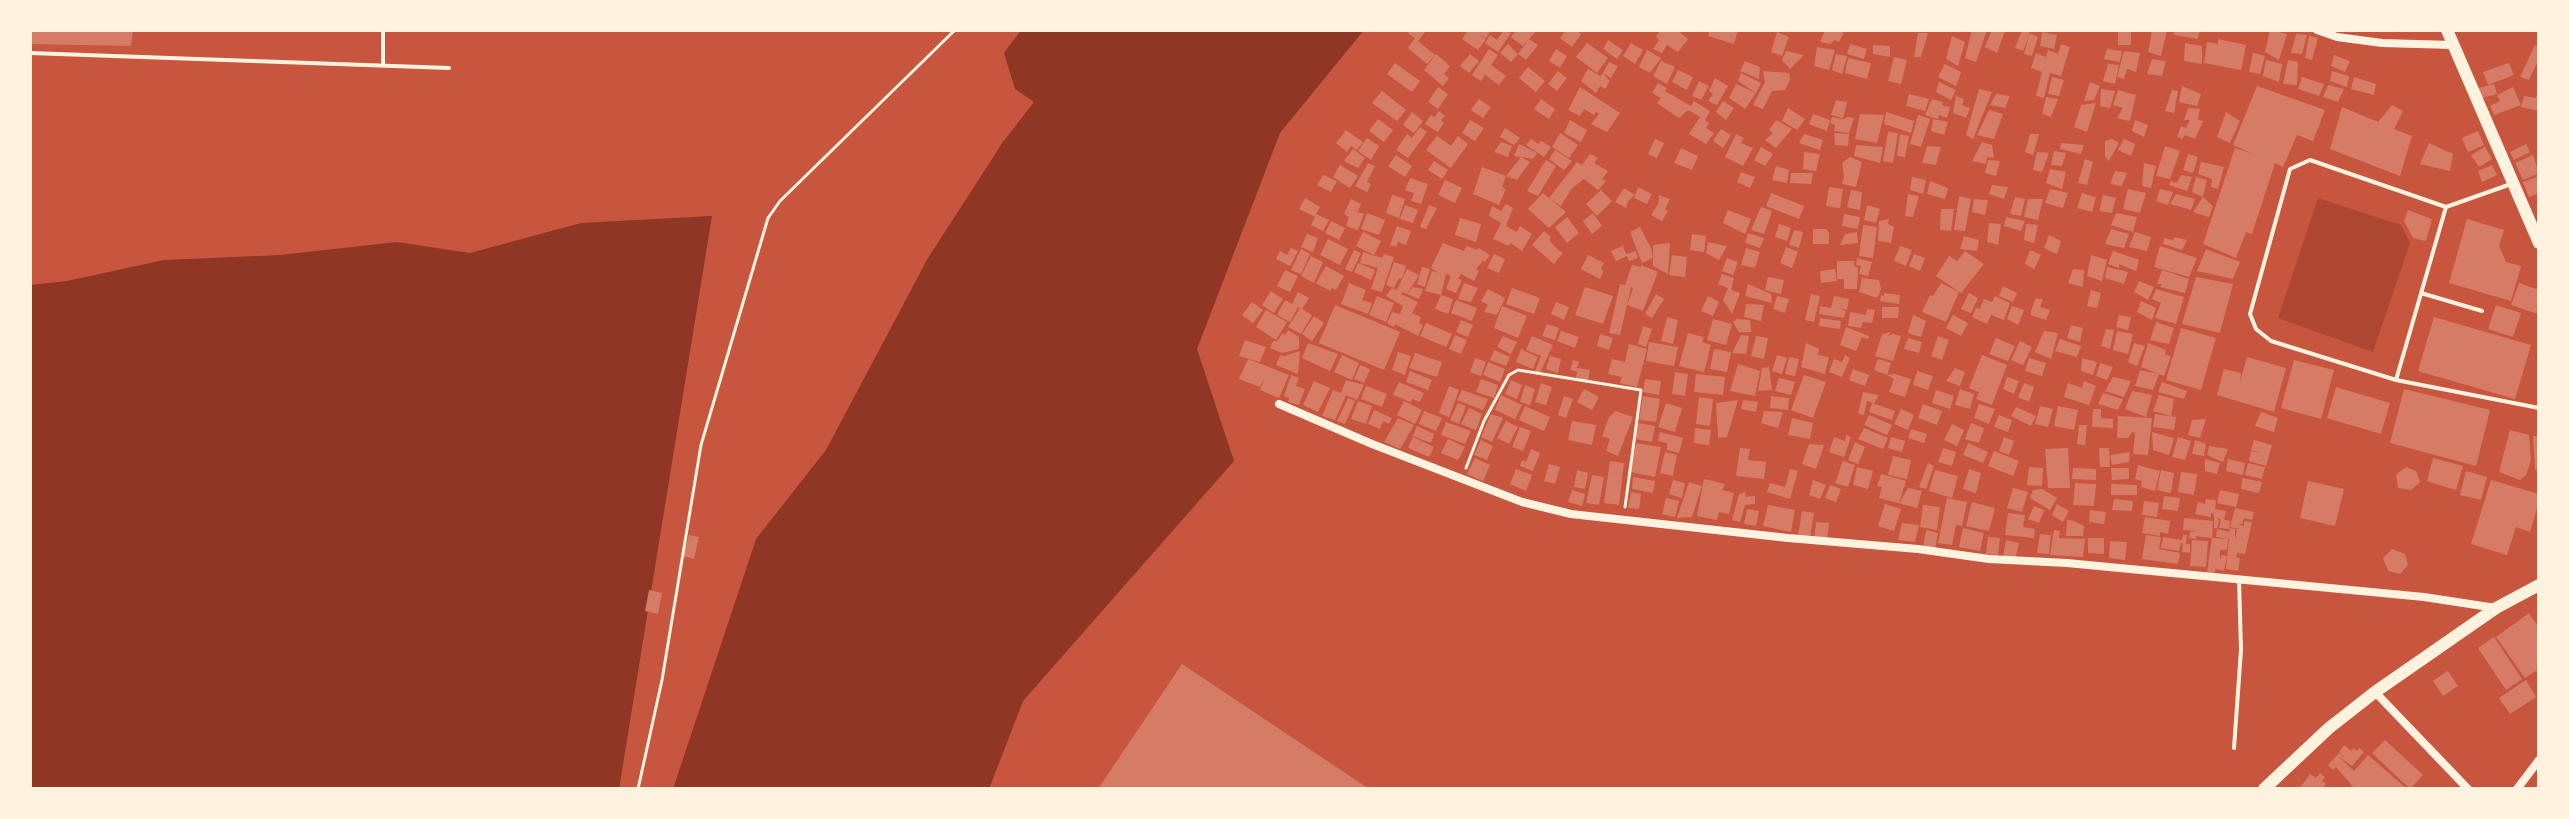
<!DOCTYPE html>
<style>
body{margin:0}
#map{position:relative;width:2569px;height:819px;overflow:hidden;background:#c8553d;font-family:Jost,sans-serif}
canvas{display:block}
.frame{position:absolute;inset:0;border:32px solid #fff3e0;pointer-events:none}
</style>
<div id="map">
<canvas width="2569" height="819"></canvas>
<div class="frame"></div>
</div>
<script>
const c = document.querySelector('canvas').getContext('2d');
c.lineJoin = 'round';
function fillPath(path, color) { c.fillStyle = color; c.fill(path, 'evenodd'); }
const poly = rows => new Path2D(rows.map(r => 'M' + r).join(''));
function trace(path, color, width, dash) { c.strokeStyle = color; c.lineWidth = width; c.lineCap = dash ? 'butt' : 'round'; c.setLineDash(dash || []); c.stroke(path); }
fillPath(poly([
 [2318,198,2401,225,2410,243,2373,352,2278,318]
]), '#ae4732');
fillPath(poly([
 [1021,30,1364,30,1280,133,1197,349,1234,461,1023,701,989,789,673,789,756,539,826,450,928,258,1003,142,1034,102,1015,89,1004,53],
 [712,216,619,789,30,789,30,285,67,281,164,260,280,255,397,242,470,253,581,223]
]), '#8f3625');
fillPath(poly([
 [30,30,133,30,131,46,30,44],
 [1410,30,1426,31,1418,41,1435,55,1427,64,1408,48,1415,38,1408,33],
 [1468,30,1491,30,1486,38,1479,34,1486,39,1478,50,1462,39],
 [1504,30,1511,33,1498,52,1485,43,1490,35,1497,40],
 [1516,30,1537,30,1523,46,1511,37],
 [1566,30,1576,30,1581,34,1572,47,1560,38],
 [1660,30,1677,30,1688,39,1678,52,1667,45,1662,53,1653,49,1659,40,1656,37],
 [1710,30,1738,30,1734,44,1708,36],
 [1825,30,1835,30,1844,33,1839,42,1834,40,1831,44,1820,42],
 [1972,30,1987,30,1976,62,1965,58],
 [1992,30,2005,31,1997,53,1985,47],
 [2022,30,2030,30,2029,33,2038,37,2032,56,2024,54,2029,36,2023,51,2015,48],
 [2118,30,2131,30,2131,45,2118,45],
 [2152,30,2167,30,2161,56,2148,52],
 [2175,30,2200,30,2198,39,2174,35],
 [2270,30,2287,34,2279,60,2265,52],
 [1777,32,1789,37,1782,56,1771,52],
 [2042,32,2057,35,2054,49,2040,46],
 [1918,33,1928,33,1921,57,1914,57],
 [2296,34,2307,35,2302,54,2291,53],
 [1952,36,1965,42,1958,66,1946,59],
 [2309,36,2318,38,2312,60,2305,58],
 [1529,39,1538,45,1526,60,1518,54],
 [2218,39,2246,45,2241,70,2204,63,2207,42,2218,44],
 [1608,40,1623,50,1617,59,1603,49],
 [1587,43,1608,58,1597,73,1576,57],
 [1631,43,1643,50,1635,64,1623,56],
 [2185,43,2202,46,2202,64,2184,61],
 [1508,44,1518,54,1511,62,1500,53],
 [1850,44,1867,49,1864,59,1847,54],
 [2061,44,2070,47,2061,76,2050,73,2044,98,2036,96,2042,72,2031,68,2036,53,2046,57,2048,50,2058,54],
 [1873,45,1890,46,1890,57,1873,54],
 [2535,45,2539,47,2539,59,2529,80,2520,77],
 [1817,47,1835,50,1829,70,1814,66],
 [1489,49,1498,55,1491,65,1506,76,1499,85,1485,75,1481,81,1472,75],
 [1556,49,1567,56,1560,68,1549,61],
 [2107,49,2122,51,2120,62,2104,59],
 [1647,50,1661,58,1650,73,1639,67],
 [1786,51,1804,55,1790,69,1782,60],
 [2124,51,2140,53,2136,72,2127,69,2124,79,2117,77],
 [2253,53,2265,56,2260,74,2249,72],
 [1436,54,1450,66,1444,74,1449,78,1443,86,1424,70],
 [1470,54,1479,61,1469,73,1460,66],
 [1836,54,1847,56,1842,74,1832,70],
 [2334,55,2350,61,2345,72,2331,66],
 [1894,57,1907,60,1901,84,1888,81],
 [1848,58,1871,63,1867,79,1845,73],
 [2152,59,2166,61,2162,76,2147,74],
 [2266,60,2282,64,2279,82,2263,76],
 [2288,60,2298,62,2297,85,2283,84],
 [1661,61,1675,67,1667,84,1653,76],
 [1745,61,1760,67,1759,79,1740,71],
 [1609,62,1618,66,1611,78,1603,73,1610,81,1605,89,1600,86,1596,93,1581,81,1588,69,1601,76],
 [1395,63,1420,81,1412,92,1387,74],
 [2509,63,2514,75,2488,85,2483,72],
 [1945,64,1961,72,1956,86,1938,77],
 [2108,64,2119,65,2115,84,2103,81],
 [1528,67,1545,81,1536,92,1519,78],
 [1678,70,1693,77,1687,90,1672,82],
 [1558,71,1567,78,1557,91,1548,84],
 [1763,71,1789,73,1790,80,1785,90,1772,91,1763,109,1753,105,1765,82],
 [2332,71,2349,76,2347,87,2330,81],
 [1741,73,1761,83,1756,93,1745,109,1729,98,1736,84,1756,93,1738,81],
 [2052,77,2064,80,2059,96,2048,94],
 [2302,77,2324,84,2319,96,2298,89],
 [2354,77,2376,84,2374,95,2351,89],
 [1715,78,1728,86,1717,105,1708,101,1713,94,1709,91],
 [1699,81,1709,86,1701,100,1692,96],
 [1939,82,1956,90,1951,100,1936,92],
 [2090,82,2100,86,2094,100,2084,101],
 [1658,83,1667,88,1665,91,1691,106,1694,101,1710,111,1705,120,1709,123,1706,128,1714,133,1706,144,1689,134,1700,117,1688,110,1679,118,1657,103,1661,98,1652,93],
 [2494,84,2497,94,2482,98,2479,88],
 [2328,85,2344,89,2338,102,2323,97],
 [2182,86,2201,94,2197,106,2179,102],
 [2257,86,2325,110,2313,141,2297,135,2283,167,2275,163,2252,234,2246,232,2236,258,2203,244,2235,148,2253,154,2233,145],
 [1438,87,1448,94,1438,109,1428,102],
 [1580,87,1620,113,1607,132,1591,124,1599,114,1596,112,1594,115,1584,109,1580,116,1568,110],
 [2513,87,2521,105,2494,115,2490,106,2500,101,2497,95],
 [1979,89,1992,92,1973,139,1966,135],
 [2101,89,2115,91,2110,108,2100,106],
 [2538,89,2539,111,2521,107,2524,96,2536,98],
 [2118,90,2136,95,2130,121,2117,118,2123,108,2113,105],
 [2172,90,2178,91,2174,113,2165,111],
 [1382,91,1406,110,1397,121,1372,103],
 [1909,94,1929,99,1925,111,1906,106],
 [1996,94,2010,96,2005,108,1990,105],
 [1956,96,1964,99,1962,105,1970,108,1966,118,1953,113],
 [2046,97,2058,99,2051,117,2042,114],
 [1479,99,1491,107,1483,118,1471,110],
 [1541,99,1555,109,1549,119,1534,109],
 [1932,99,1943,102,1942,105,1950,107,1947,118,1939,115,1938,119,1925,115],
 [1836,100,1847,102,1843,118,1831,115],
 [1723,101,1734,108,1726,120,1716,112],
 [2096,103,2087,132,2074,127,2081,105],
 [2392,105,2403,111,2394,129,2412,136,2400,176,2330,149,2342,107,2378,122],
 [1788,108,1805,119,1797,130,1782,121],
 [2188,108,2200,109,2198,120,2203,121,2195,139,2185,135,2182,139,2177,137,2181,126,2186,128,2190,120,2184,120],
 [1989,110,2003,114,1994,139,1977,135],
 [1439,111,1445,116,1441,120,1444,123,1438,132,1425,124,1431,115,1435,117],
 [1412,112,1423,121,1414,133,1403,125],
 [1886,112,1914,121,1911,133,1884,124],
 [2226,112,2240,121,2230,143,2217,137],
 [1813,114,1830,120,1827,131,1809,124],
 [1860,114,1884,115,1877,143,1855,139],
 [1918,115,1930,119,1921,147,1910,144],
 [1832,117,1844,119,1847,117,1854,118,1849,133,1834,131,1835,125,1830,123],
 [1378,119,1393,130,1384,142,1369,131],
 [1933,119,1948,122,1944,135,1931,131],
 [1470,120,1484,128,1475,141,1462,133],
 [1570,120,1587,130,1581,142,1564,133],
 [1776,120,1792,129,1776,148,1765,140,1773,133,1769,130],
 [2135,120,2148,125,2144,137,2132,131],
 [1420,127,1427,132,1408,158,1396,150,1407,134,1412,138],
 [1505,128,1520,138,1514,145,1500,137],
 [1721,129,1731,135,1723,148,1713,141],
 [1346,130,1363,142,1357,150,1351,146,1347,152,1336,143],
 [2478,131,2484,145,2468,152,2462,138],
 [1888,132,1898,133,1893,163,1883,161],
 [1560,133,1578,145,1569,158,1552,147],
 [1834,133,1849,134,1848,146,1835,145],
 [1736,134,1744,138,1741,143,1753,148,1743,166,1725,157],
 [1804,134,1823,140,1820,150,1799,143],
 [1900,134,1909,136,1905,157,1897,156],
 [2030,134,2039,134,2033,155,2025,152],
 [1437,136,1451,146,1458,136,1468,144,1451,168,1426,150],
 [1367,138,1379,146,1371,160,1358,151],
 [1531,139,1538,144,1541,141,1551,147,1544,157,1526,145],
 [1655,139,1664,143,1657,158,1648,154],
 [2112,139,2119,143,2109,161,2105,157,2105,141],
 [2124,139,2135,144,2131,156,2118,150],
 [1501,142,1512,146,1508,157,1494,152],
 [1982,142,1992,145,1994,158,1987,157,1986,164,1972,161],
 [2061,143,2084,145,2081,154,2060,149],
 [2429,143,2453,154,2450,171,2420,164],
 [1519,144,1537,153,1533,159,1521,157,1530,162,1517,180,1506,176,1521,157,1514,156],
 [2526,144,2530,152,2514,160,2510,152],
 [1856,145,1883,147,1880,163,1854,156],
 [1927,146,1941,147,1936,165,1922,163],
 [2165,146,2180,151,2170,179,2156,176],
 [1761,147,1773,154,1765,166,1754,160],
 [2485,147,2492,159,2479,167,2471,155],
 [1681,148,1698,156,1692,170,1674,163],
 [1353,149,1365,158,1358,168,1344,161],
 [1555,150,1572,161,1564,170,1549,159],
 [2054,151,2066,153,2062,166,2051,165],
 [1804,152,1820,154,1816,171,1803,169],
 [2037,152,2049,153,2042,172,2033,170],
 [1590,154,1598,158,1594,163,1608,171,1602,179,1606,181,1598,190,1584,179,1572,188,1561,206,1549,198,1577,162,1582,165],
 [2188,154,2198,157,2193,173,2183,170],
 [1396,155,1412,166,1405,177,1388,166],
 [2533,155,2539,173,2523,180,2515,163],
 [1850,157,1862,162,1856,187,1842,184,1844,177,1842,163],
 [2085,159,2093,162,2087,185,2078,183],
 [1546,160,1556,166,1538,196,1527,191],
 [1988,160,2000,161,1996,176,1985,173],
 [1434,161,1448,170,1442,179,1428,170],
 [2201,162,2224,167,2218,189,2211,187,2212,179,2198,174],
 [1368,163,1375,166,1367,182,1371,184,1367,192,1355,186],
 [2144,163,2156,166,2151,188,2142,186],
 [1340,165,1358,176,1350,188,1333,177],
 [2492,165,2497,175,2482,182,2478,171],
 [1776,166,1789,170,1787,183,1772,180],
 [1482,167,1506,176,1502,187,1506,189,1499,205,1473,194],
 [2050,169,2066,172,2062,189,2046,183],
 [2115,171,2127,173,2122,186,2110,184],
 [1741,172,1755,177,1750,188,1737,182],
 [1791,173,1813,173,1811,184,1790,183],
 [1323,175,1337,181,1331,192,1317,185],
 [2181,175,2192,177,2187,191,2169,185,2171,181,2177,183],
 [2539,176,2539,193,2529,197,2523,182],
 [1912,177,1926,180,1923,194,1910,190],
 [2196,177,2207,180,2203,197,2192,192],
 [1410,178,1428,184,1421,204,1411,201,1414,193,1405,190],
 [1445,180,1462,188,1455,203,1438,195],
 [1930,181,1948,188,1945,199,1927,194],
 [1992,185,2008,187,2004,199,1989,194],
 [1638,187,1652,194,1647,204,1634,198],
 [1829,187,1843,189,1840,208,1826,206],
 [1624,188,1635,195,1628,201,1626,208,1615,202],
 [2050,189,2068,193,2063,208,2045,203],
 [2128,189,2146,193,2140,213,2123,209],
 [2160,189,2173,192,2168,205,2156,201],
 [1601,190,1612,201,1597,216,1586,204],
 [1851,190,1862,192,1860,210,1847,207],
 [1543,193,1566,212,1549,228,1528,209],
 [1771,193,1804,206,1799,219,1766,206],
 [2082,193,2096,197,2092,212,2077,208],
 [1908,194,1919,196,1913,217,1905,216],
 [2176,194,2195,199,2191,210,2170,204],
 [1392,195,1405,199,1399,218,1386,213],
 [1659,195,1670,199,1665,209,1668,211,1662,221,1651,215,1658,204],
 [2103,195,2116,198,2112,213,2099,211],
 [1959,196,1971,199,1965,231,1954,230],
 [2015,197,2025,199,2021,216,2010,214],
 [2203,197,2213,206,2209,217,2193,212],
 [1305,198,1320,207,1316,214,1329,220,1323,231,1311,225,1315,217,1299,209],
 [1351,199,1361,204,1358,211,1352,210,1364,214,1358,230,1346,226,1349,217,1344,214],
 [1974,199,1988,200,1985,215,1972,212],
 [2028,199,2043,199,2038,220,2024,217],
 [1506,204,1513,208,1506,226,1517,232,1520,226,1532,234,1522,251,1510,243,1509,246,1493,239,1501,223,1489,216,1492,206,1501,211],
 [1405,205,1418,210,1413,223,1400,219],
 [1429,205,1437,208,1426,229,1420,227],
 [1867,205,1880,209,1876,223,1864,220],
 [1761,207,1772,211,1764,234,1751,230],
 [1941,209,1954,209,1951,231,1940,230],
 [1728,210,1751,219,1745,234,1723,223],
 [2408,210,2432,219,2426,241,2413,238,2404,221],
 [1367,213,1385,220,1379,235,1361,229],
 [1593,213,1602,226,1592,234,1583,221],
 [2116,213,2137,217,2133,232,2111,225],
 [1844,214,1860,217,1858,229,1842,226],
 [1567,217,1579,233,1567,243,1555,227],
 [2006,217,2025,221,2021,231,2004,226],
 [1460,218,1481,224,1476,242,1455,235],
 [1889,219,1888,224,1894,227,1891,243,1878,241,1879,221],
 [2467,219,2504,230,2499,246,2506,262,2521,266,2511,301,2449,283],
 [1331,221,1345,228,1339,240,1325,233],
 [1989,223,2001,224,1998,245,1987,242],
 [1779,224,1791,228,1787,241,1775,237],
 [2026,224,2038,225,2034,243,2024,240],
 [1863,225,1877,227,1873,258,1859,256],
 [1397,226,1411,231,1406,245,1398,242,1396,247,1390,245],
 [1640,227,1651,248,1653,258,1642,263,1630,232],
 [1813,229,1826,229,1829,233,1829,244,1813,244],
 [2111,229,2129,234,2124,248,2105,244],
 [1794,230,1803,232,1799,248,1789,245],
 [1544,231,1551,237,1549,240,1557,249,1563,253,1554,264,1532,245],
 [1363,232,1381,241,1374,255,1356,246],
 [1857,232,1858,243,1840,245,1845,234],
 [2135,232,2151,237,2147,251,2129,247],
 [1748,233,1764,238,1760,248,1745,243],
 [1307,234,1318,238,1313,252,1301,247],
 [1692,234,1706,236,1704,252,1690,250],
 [2049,235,2061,241,2057,254,2044,248],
 [1964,236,1979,240,1977,251,1960,249],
 [2175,237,2187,240,2182,250,2163,244,2164,238,2173,240],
 [1328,239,1348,249,1340,265,1320,255],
 [1708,242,1727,246,1719,260,1706,253],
 [1443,243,1464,251,1467,246,1477,250,1479,248,1490,255,1485,262,1483,261,1476,269,1479,271,1474,281,1461,274,1458,279,1462,280,1456,293,1446,289,1451,276,1446,274,1441,295,1425,291,1432,271,1439,273,1431,268],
 [1670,243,1668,274,1653,266,1653,245],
 [1623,246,1626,254,1636,251,1638,258,1629,261,1627,256,1616,261,1611,251],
 [1900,246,1912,250,1906,266,1894,261],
 [2160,246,2197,258,2189,277,2154,267],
 [1786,247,1798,252,1792,268,1780,263],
 [1291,248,1298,251,1290,266,1276,259,1280,251,1287,255],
 [1746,248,1760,252,1755,268,1741,265],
 [1301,249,1310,254,1301,274,1291,270],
 [2206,249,2240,262,2233,279,2197,271],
 [1354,250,1361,253,1352,272,1345,269],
 [2030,250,2041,255,2034,269,2025,264],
 [1965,251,1984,264,1961,293,1936,276,1949,256,1957,261],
 [2113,251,2139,260,2136,271,2119,264,2119,268,2108,264],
 [1363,252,1382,258,1384,254,1394,257,1382,292,1371,289,1378,268,1360,263],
 [1494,254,1505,259,1499,273,1487,268],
 [1914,254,1925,258,1920,271,1909,266],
 [1588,255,1604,263,1601,269,1604,271,1600,279,1581,269],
 [1672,255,1687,257,1685,277,1669,275],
 [2091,255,2107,260,2102,281,2087,276],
 [1311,256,1323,262,1314,283,1301,276],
 [1727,258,1738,262,1733,275,1722,271],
 [1857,258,1872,262,1868,276,1859,274,1861,266,1856,265],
 [1837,261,1854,261,1854,266,1858,268,1857,289,1844,289,1844,279,1837,279],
 [1394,262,1406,266,1402,279,1399,278,1394,288,1386,285],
 [1358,263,1375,270,1371,280,1354,272],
 [1632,265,1641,267,1641,265,1658,272,1643,311,1627,305,1633,288,1631,287,1620,335,1609,333,1620,284,1625,285],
 [1326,266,1344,276,1336,290,1332,288,1330,291,1316,283],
 [1422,267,1430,269,1425,287,1417,284],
 [2107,267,2128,272,2124,284,2105,278],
 [1407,269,1419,275,1407,294,1413,287,1423,289,1419,299,1407,294,1402,292,1401,294,1418,302,1412,313,1421,317,1419,323,1423,325,1418,336,1395,324,1394,327,1387,323,1392,312,1400,314,1403,306,1386,296,1392,288,1397,290],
 [1835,269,1837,281,1821,283,1820,271],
 [2073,269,2084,270,2083,287,2068,283],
 [1285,270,1298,276,1290,292,1277,286],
 [2162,270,2189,279,2185,293,2160,287,2162,284,2157,284],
 [1722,274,1734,278,1731,290,1740,293,1732,314,1723,300,1728,288,1718,284],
 [1768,277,1784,280,1781,294,1765,290],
 [2196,277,2233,284,2220,333,2182,324],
 [1862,278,1879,280,1881,289,1877,298,1859,292],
 [2139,281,2154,287,2148,300,2134,292],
 [1349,283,1366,290,1362,300,1372,303,1368,314,1341,304],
 [1464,283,1478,288,1471,302,1458,299],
 [1941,283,1959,292,1946,322,1922,312,1930,295,1933,296],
 [2519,283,2539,290,2538,314,2511,305],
 [1748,284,1771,294,1772,303,1745,296],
 [2003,286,2017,293,2013,302,1999,296],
 [1585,287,1613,296,1603,324,1575,315],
 [1512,288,1540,298,1534,314,1506,304],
 [1488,289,1505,298,1497,315,1484,312,1488,305,1481,301],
 [2156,289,2184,297,2176,324,2155,318,2161,303,2152,299],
 [2091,290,2101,293,2097,308,2087,306],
 [1271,291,1283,299,1274,313,1262,305],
 [1298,292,1309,298,1302,309,1312,315,1301,334,1288,327,1300,308,1298,307,1290,322,1277,315,1285,300,1292,304],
 [1884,293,1900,295,1899,304,1880,301,1881,295,1884,296],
 [1969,293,1978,298,1971,313,1961,309],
 [1656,294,1664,299,1652,318,1645,314],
 [1811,294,1820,296,1814,322,1805,320],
 [1441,295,1453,299,1448,314,1435,309],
 [1377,296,1394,303,1386,322,1369,315],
 [1708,296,1719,302,1713,316,1701,311],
 [1777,296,1789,299,1785,313,1773,309],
 [1834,296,1849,299,1847,310,1837,308,1846,311,1844,318,1819,314,1820,306,1831,308],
 [1995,296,2010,303,2004,320,1991,315,1987,324,1972,317,1976,308,1980,309,1984,299,1992,302],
 [2035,299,2043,299,2040,307,2050,310,2046,320,2030,315],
 [1456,300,1477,308,1472,321,1451,313],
 [2141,301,2156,308,2152,320,2137,312,2139,307,2142,307,2139,306],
 [1252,302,1263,310,1253,323,1242,315],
 [1556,302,1569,307,1564,320,1551,314],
 [1746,304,1764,305,1761,321,1744,317],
 [1335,305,1400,332,1384,370,1319,343],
 [2496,305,2521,313,2513,337,2488,329],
 [1502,306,1527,316,1518,338,1494,328],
 [2012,306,2024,310,2018,325,2007,319],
 [1882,307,1899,307,1898,318,1882,318],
 [1867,309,1875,310,1872,323,1863,322,1861,328,1848,326,1850,312,1866,315],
 [1266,310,1287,322,1276,340,1256,327],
 [1913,315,1926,321,1921,337,1908,333],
 [1953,315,1968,323,1961,336,1946,328],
 [2119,315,2131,317,2128,330,2116,327],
 [1314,316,1324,323,1312,341,1302,334],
 [1667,317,1678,320,1673,344,1661,341],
 [2434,317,2531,345,2515,399,2418,371],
 [1820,318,1841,321,1840,329,1819,326],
 [1713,319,1732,324,1726,345,1707,340],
 [1737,319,1750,320,1751,332,1739,332,1733,322],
 [1461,320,1473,325,1468,337,1456,332],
 [2156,322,2174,328,2169,344,2150,340],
 [1426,323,1452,334,1446,347,1420,336],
 [1547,324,1559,328,1555,340,1542,336],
 [2071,325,2083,328,2080,342,2067,338],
 [1643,326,1652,329,1646,347,1638,344],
 [1846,327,1869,336,1868,339,1862,337,1856,351,1840,345],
 [2181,328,2216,338,2201,390,2166,380],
 [2106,329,2114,330,2110,349,2101,346],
 [1288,330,1299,337,1299,349,1282,353,1270,348,1273,341,1277,341,1283,333,1285,335],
 [1561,331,1579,337,1575,348,1557,341],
 [2044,331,2058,333,2051,359,2035,352],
 [2117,331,2133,334,2128,354,2113,350],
 [1891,332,1888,336,1893,334,1901,336,1893,361,1875,356,1882,334],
 [1688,333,1704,337,1702,342,1711,345,1704,372,1679,366],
 [1600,334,1613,338,1609,350,1597,346],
 [1455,335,1467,340,1461,354,1449,349],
 [1741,335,1749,336,1746,354,1732,353],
 [1503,336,1517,342,1511,354,1497,347],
 [1532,336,1553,345,1540,373,1535,371,1541,356,1526,350],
 [1756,336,1768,338,1764,359,1751,356],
 [1938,336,1949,340,1942,360,1931,356],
 [1908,338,1922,342,1919,353,1904,349],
 [1996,338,2015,346,2008,361,1989,354],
 [2060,339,2081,346,2077,357,2055,351],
 [1245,340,1266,347,1260,362,1239,356],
 [2020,341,2032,347,2023,365,2011,360],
 [1649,342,1678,347,1674,366,1646,361],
 [1308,343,1338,354,1330,371,1302,358],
 [1806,343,1819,349,1818,355,1829,357,1825,374,1801,367],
 [2134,343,2145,346,2137,366,2128,362],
 [2148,343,2166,350,2165,355,2171,356,2164,376,2141,367],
 [1629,344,1647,349,1637,387,1620,383,1622,377,1608,374,1612,359,1625,362],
 [1521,349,1538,357,1533,369,1516,362],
 [1714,349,1731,352,1727,372,1710,369],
 [1494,350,1510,357,1506,366,1490,360],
 [1300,351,1298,374,1276,365,1280,355,1284,356],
 [1398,352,1411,356,1405,375,1392,370],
 [1415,353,1442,362,1437,377,1409,368],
 [1342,355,1359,363,1352,380,1334,372],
 [1777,355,1787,358,1782,374,1772,371],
 [1845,355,1850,358,1842,377,1829,372,1834,359,1842,362],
 [1982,355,2007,365,1992,405,1976,399,1979,392,1969,388],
 [1550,356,1561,359,1558,373,1546,369],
 [1789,357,1799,359,1795,376,1785,374],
 [2247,357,2286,368,2274,412,2217,395,2224,369,2241,373,2240,382],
 [1475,358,1486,362,1481,376,1470,372],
 [2029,358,2046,363,2042,376,2025,371],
 [2082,358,2097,362,2093,375,2081,371],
 [1248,359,1289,375,1279,398,1260,390,1265,377,1260,387,1239,379],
 [1878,359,1891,363,1887,375,1874,370],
 [1573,360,1579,362,1577,368,1590,370,1588,381,1576,378,1577,372,1570,370],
 [2294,360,2334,370,2321,419,2281,408],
 [1488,362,1505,369,1500,382,1483,375],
 [2100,363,2113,367,2107,380,2096,376],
 [1738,364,1760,371,1755,396,1730,391],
 [1360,365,1370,369,1364,383,1354,379],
 [1769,367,1772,390,1758,391,1762,368],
 [1955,368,1965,372,1960,386,1946,381],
 [1853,369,1869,375,1865,386,1849,380],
 [2140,370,2159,374,2153,390,2135,386],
 [1410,371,1432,380,1428,390,1406,382],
 [1917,371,1933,376,1928,390,1913,385],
 [1675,372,1688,374,1685,396,1672,394],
 [1696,374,1725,377,1723,395,1694,392],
 [1895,374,1911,379,1905,397,1889,392,1894,379,1887,375],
 [1291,375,1299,378,1296,386,1305,389,1299,405,1288,402,1289,398,1284,396],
 [1804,375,1826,382,1813,418,1791,410],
 [2007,377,2019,381,2014,394,2003,389],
 [2113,377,2131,381,2124,397,2105,391],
 [1779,378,1795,382,1791,395,1775,391],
 [1481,379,1498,385,1494,398,1476,392],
 [1645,379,1661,381,1659,395,1643,392],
 [1346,380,1364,385,1357,400,1346,395,1335,420,1322,416,1333,390,1341,393],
 [1511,380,1522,385,1517,399,1505,394],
 [1314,381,1330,388,1318,412,1303,405],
 [2084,381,2096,386,2089,405,2064,397,2068,383,2082,388],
 [1399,382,1424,393,1420,402,1412,399,1411,402,1393,395],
 [2162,382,2187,391,2184,399,2158,392],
 [1541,383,1552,387,1546,405,1535,402],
 [2024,383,2034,387,2029,402,2018,397],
 [1525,385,1535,389,1530,405,1520,402],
 [1366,386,1387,394,1382,407,1361,399],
 [1449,386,1459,390,1449,417,1439,413],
 [2336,387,2390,403,2381,434,2327,418],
 [1584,389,1599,397,1592,410,1577,402],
 [1960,389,1974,394,1970,409,1955,405],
 [2404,389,2490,410,2476,466,2390,443],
 [1462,390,1488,399,1483,410,1457,400],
 [1936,390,1954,396,1950,409,1932,403],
 [2132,391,2152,395,2146,417,2125,409],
 [1863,392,1879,395,1874,403,1867,401,1864,415,1858,414],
 [2103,393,2123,399,2118,410,2098,404],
 [1501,395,1522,405,1515,419,1495,410],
 [2159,395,2174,399,2171,416,2153,411],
 [1564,396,1573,399,1566,418,1558,415],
 [1643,396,1660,399,1656,422,1639,420],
 [1771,396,1789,398,1788,410,1770,408],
 [1699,397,1713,399,1710,426,1696,424],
 [1348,398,1355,401,1345,424,1337,421],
 [1738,400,1727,437,1718,438,1716,403],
 [1743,400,1758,402,1756,412,1741,409],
 [1358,401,1372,406,1366,424,1351,419],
 [1404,401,1422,410,1415,424,1397,415],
 [1458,403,1466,406,1459,424,1450,420],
 [1666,403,1682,408,1675,432,1658,427],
 [1872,403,1895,411,1892,420,1869,412],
 [1923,404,1942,411,1937,425,1918,418],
 [1979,404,1995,409,1989,424,1974,418],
 [1525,406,1550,417,1544,431,1519,420],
 [2040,406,2053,409,2048,427,2035,424],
 [2058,406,2078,410,2074,430,2054,426],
 [2016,407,2036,416,2031,426,2011,416],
 [1469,408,1482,414,1476,430,1461,424],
 [1901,409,1914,415,1908,430,1894,424],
 [2093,409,2101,409,2101,418,2113,419,2113,428,2092,427],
 [1374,410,1392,418,1389,424,1383,421,1380,429,1368,424],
 [1424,411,1442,418,1436,431,1419,424],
 [1615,411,1633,417,1618,456,1606,451,1610,439,1602,436,1609,417],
 [1764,411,1783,412,1778,428,1761,423],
 [2261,412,2278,418,2274,432,2255,426],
 [1491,414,1503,418,1492,442,1481,437],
 [2155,414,2176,417,2174,430,2153,427],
 [1869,415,1892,425,1887,435,1864,425],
 [1999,415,2012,420,2008,432,1994,427],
 [2118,416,2152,418,2148,455,2133,454,2135,433,2132,432,2128,438,2117,438],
 [1398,418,1414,425,1400,449,1384,442],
 [1792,418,1813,423,1810,439,1788,435],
 [2206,419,2200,438,2188,435,2192,420],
 [1506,421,1518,427,1509,444,1497,438],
 [1572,421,1596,425,1592,445,1568,440],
 [1446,422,1471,431,1465,444,1441,435],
 [1638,423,1655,426,1652,442,1635,439],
 [1971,423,1984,428,1979,443,1965,439],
 [1952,424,1964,430,1957,446,1944,440],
 [2079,425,2087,425,2085,445,2077,444],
 [1417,426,1434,434,1431,443,1413,436],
 [1520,427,1531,431,1523,451,1512,447],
 [1695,428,1711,430,1709,445,1694,443],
 [1864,428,1888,438,1883,449,1858,439],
 [1911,429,1927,434,1924,443,1908,438],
 [2510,430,2529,435,2531,460,2526,475,2520,480,2499,472],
 [1660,432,1683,438,1679,453,1667,450,1667,443,1658,441],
 [2152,432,2174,438,2169,455,2153,450],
 [1846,435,1851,437,1844,457,1829,452,1834,437,1845,441],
 [2533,436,2539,436,2539,470,2535,470],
 [1413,437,1434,447,1429,457,1408,448],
 [1891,437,1905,441,1902,452,1888,448],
 [2004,437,2014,441,2009,455,1999,451],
 [2178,437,2191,441,2185,460,2172,457],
 [1448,439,1465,447,1458,460,1441,453],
 [1481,440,1493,446,1487,460,1474,455],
 [2195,440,2206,444,2204,456,2192,454],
 [2254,440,2272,445,2266,466,2249,461,2251,451,2261,453,2251,450],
 [1855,442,1865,447,1858,464,1848,460],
 [1636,443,1661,447,1655,477,1630,472],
 [1968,443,1988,452,1983,463,1963,455],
 [1809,444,1824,445,1816,469,1802,464],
 [2209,446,2228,449,2223,462,2207,455],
 [1740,448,1750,449,1748,460,1766,462,1764,479,1736,476],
 [1943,448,1956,452,1952,466,1938,462],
 [2068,448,2070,488,2048,488,2045,449],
 [2099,448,2109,448,2110,467,2100,467],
 [1531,449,1540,453,1533,471,1520,466,1522,460,1526,462],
 [1994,451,2019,461,2013,476,1988,466],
 [1665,452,1677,455,1673,476,1660,473],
 [2130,452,2129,462,2112,465,2110,455],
 [1893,456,1911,460,1907,479,1888,475],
 [1475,458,1490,465,1483,481,1467,474],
 [2433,458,2463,466,2456,490,2427,481],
 [2205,459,2220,463,2217,474,2205,471],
 [2228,459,2245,463,2243,475,2226,471],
 [1610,461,1624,463,1619,505,1604,503],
 [1843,461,1855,465,1848,487,1835,483],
 [1928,463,1934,466,1926,489,1919,487],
 [2248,463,2265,467,2262,479,2245,475],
 [1549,464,1560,467,1555,484,1544,481],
 [2138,465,2160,471,2155,491,2141,487,2142,481,2135,479],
 [1857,467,1873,471,1868,489,1853,485],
 [2029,467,2043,468,2042,486,2027,485],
 [2406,467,2416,471,2420,482,2411,490,2398,488,2396,475],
 [2073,468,2096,469,2096,480,2072,479],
 [2111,468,2129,468,2129,479,2112,480],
 [1516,469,1532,475,1526,491,1510,484],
 [1790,469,1798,471,1790,499,1767,492,1770,483,1785,487],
 [1969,469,1981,473,1976,493,1963,489],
 [1577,470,1588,473,1585,489,1574,487],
 [1935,470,1958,476,1952,498,1929,491],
 [2161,470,2174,473,2171,493,2157,490],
 [2466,471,2487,477,2481,500,2460,495],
 [2181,472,2197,474,2194,495,2178,492],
 [1881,474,1906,481,1899,503,1908,488,1922,491,1917,508,1879,498,1882,487,1877,486],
 [1592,475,1604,477,1599,505,1586,503],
 [1633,477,1655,481,1653,493,1632,489],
 [2242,478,2262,482,2259,493,2241,489],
 [1704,479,1725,484,1722,490,1734,493,1729,514,1719,512,1717,520,1697,516],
 [1673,480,1685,483,1682,498,1669,494],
 [1813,480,1826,485,1820,499,1809,495],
 [2491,480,2539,494,2539,502,2530,532,2516,527,2507,555,2471,544],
 [2308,481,2344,489,2335,526,2300,518],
 [1689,482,1702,486,1692,517,1677,518],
 [2075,483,2096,484,2094,506,2073,505],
 [2111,484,2137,485,2137,495,2111,495],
 [1830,485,1841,489,1836,502,1825,498],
 [2013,488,2028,492,2022,512,2007,508],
 [2042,489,2057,498,2050,510,2030,498,2033,490],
 [1572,490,1585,494,1582,506,1568,502],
 [2220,490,2239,494,2236,507,2217,503],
 [1631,492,1641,494,1639,509,1628,508],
 [1746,492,1745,497,1755,496,1755,504,1745,505,1740,522,1732,520,1739,494],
 [2164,496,2180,498,2178,511,2162,509],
 [1666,498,1679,501,1675,517,1662,514],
 [1947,498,1967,502,1962,526,1956,525,1952,545,1938,543],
 [2114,499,2133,501,2132,511,2112,510],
 [2206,499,2216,500,2215,509,2226,511,2224,520,2230,521,2229,529,2219,528,2221,519,2216,518,2219,520,2217,528,2214,528,2214,514,2211,513,2211,517,2195,514,2198,502,2205,504],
 [2144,501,2159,503,2157,517,2142,515],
 [1972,502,1995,508,1989,531,1966,526],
 [1885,504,1901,509,1894,531,1878,526],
 [2057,504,2069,511,2063,522,2052,515],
 [1768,505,1795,510,1791,532,1763,526],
 [1923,505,1940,507,1937,530,1920,527],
 [2034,506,2044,510,2039,523,2028,519],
 [2235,508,2254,512,2252,520,2244,518,2242,524,2237,524,2244,526,2244,521,2252,522,2245,554,2237,553,2236,557,2240,558,2238,571,2226,569,2229,539,2216,537,2217,529,2229,532,2230,528,2235,529,2235,540,2237,529,2240,529,2230,527],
 [1747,509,1759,511,1756,526,1744,524],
 [2090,510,2106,512,2104,524,2089,522],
 [1802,511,1814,513,1810,538,1798,536],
 [2008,513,2025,515,2023,527,2035,529,2034,538,2005,535],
 [2145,517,2170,521,2168,534,2160,532,2160,536,2142,533],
 [2184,518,2213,521,2212,538,2196,536,2196,539,2189,538,2190,532,2197,531,2183,530],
 [2067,520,2074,521,2084,526,2083,536,2066,536],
 [1816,522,1829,523,1827,539,1814,538],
 [1902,523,1919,525,1915,542,1898,540],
 [1963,528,1984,533,1980,551,1959,547],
 [1926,530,1938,533,1935,549,1923,547],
 [2054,530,2060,531,2059,538,2085,539,2083,557,2050,555],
 [2040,534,2051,535,2049,554,2037,553],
 [689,535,699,537,694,559,683,556],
 [2146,535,2161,537,2159,549,2180,553,2178,564,2142,559],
 [2183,535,2187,535,2186,544,2190,544,2190,553,2182,552,2183,543,2181,543,2179,551,2161,548,2163,537,2182,540],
 [1988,537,2000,538,1998,555,1986,554],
 [2088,538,2104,538,2104,554,2088,553],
 [2212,538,2228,539,2227,550,2220,550,2220,562,2221,555,2227,556,2224,571,2215,569,2215,573,2207,572],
 [2006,540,2019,543,2015,559,2003,557],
 [2192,540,2208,541,2206,567,2190,566],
 [2110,541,2127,542,2125,560,2109,558],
 [2392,549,2405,554,2408,565,2400,574,2388,571,2383,558],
 [649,590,662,593,658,614,645,611],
 [2529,613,2539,628,2539,669,2525,678,2496,637],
 [2494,637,2522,679,2506,690,2478,648],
 [1182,664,1369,789,1098,789],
 [2448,671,2458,686,2443,696,2433,681],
 [2526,680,2536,697,2510,714,2499,698],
 [2385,740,2423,775,2410,789,2372,753],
 [2344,745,2351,751,2354,748,2357,751,2359,748,2364,752,2352,766,2338,756,2354,771,2368,755,2407,789,2355,789,2336,767,2333,770,2328,765,2339,753,2346,758,2339,752],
 [2320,773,2325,777,2322,781,2326,784,2322,789,2299,789,2310,774,2316,778]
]), '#d67c66');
trace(poly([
 [1466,468,1484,421,1509,375,1518,370,1641,390,1625,507],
 [638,789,662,680,701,445,768,218,780,201,955,30]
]), '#fff3e0', 3);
trace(poly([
 [383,30,383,65],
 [30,53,449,68],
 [2511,184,2446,207,2310,160,2290,169,2250,314,2256,329,2271,341,2396,380,2539,408],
 [2421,293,2482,311],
 [2396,380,2446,207],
 [2234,748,2241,650,2239,579]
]), '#fff3e0', 4);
trace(poly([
 [2317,30,2337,37,2382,43,2453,45],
 [1279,404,1372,444,1522,502,1571,514,1788,538,1918,549,1989,559,2067,563,2424,597,2496,608],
 [2375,692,2468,789],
 [2517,789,2539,760]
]), '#fff3e0', 8);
trace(poly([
 [2447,30,2539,243],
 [2264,789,2329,728,2375,692,2496,608,2539,585]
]), '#fff3e0', 12);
</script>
